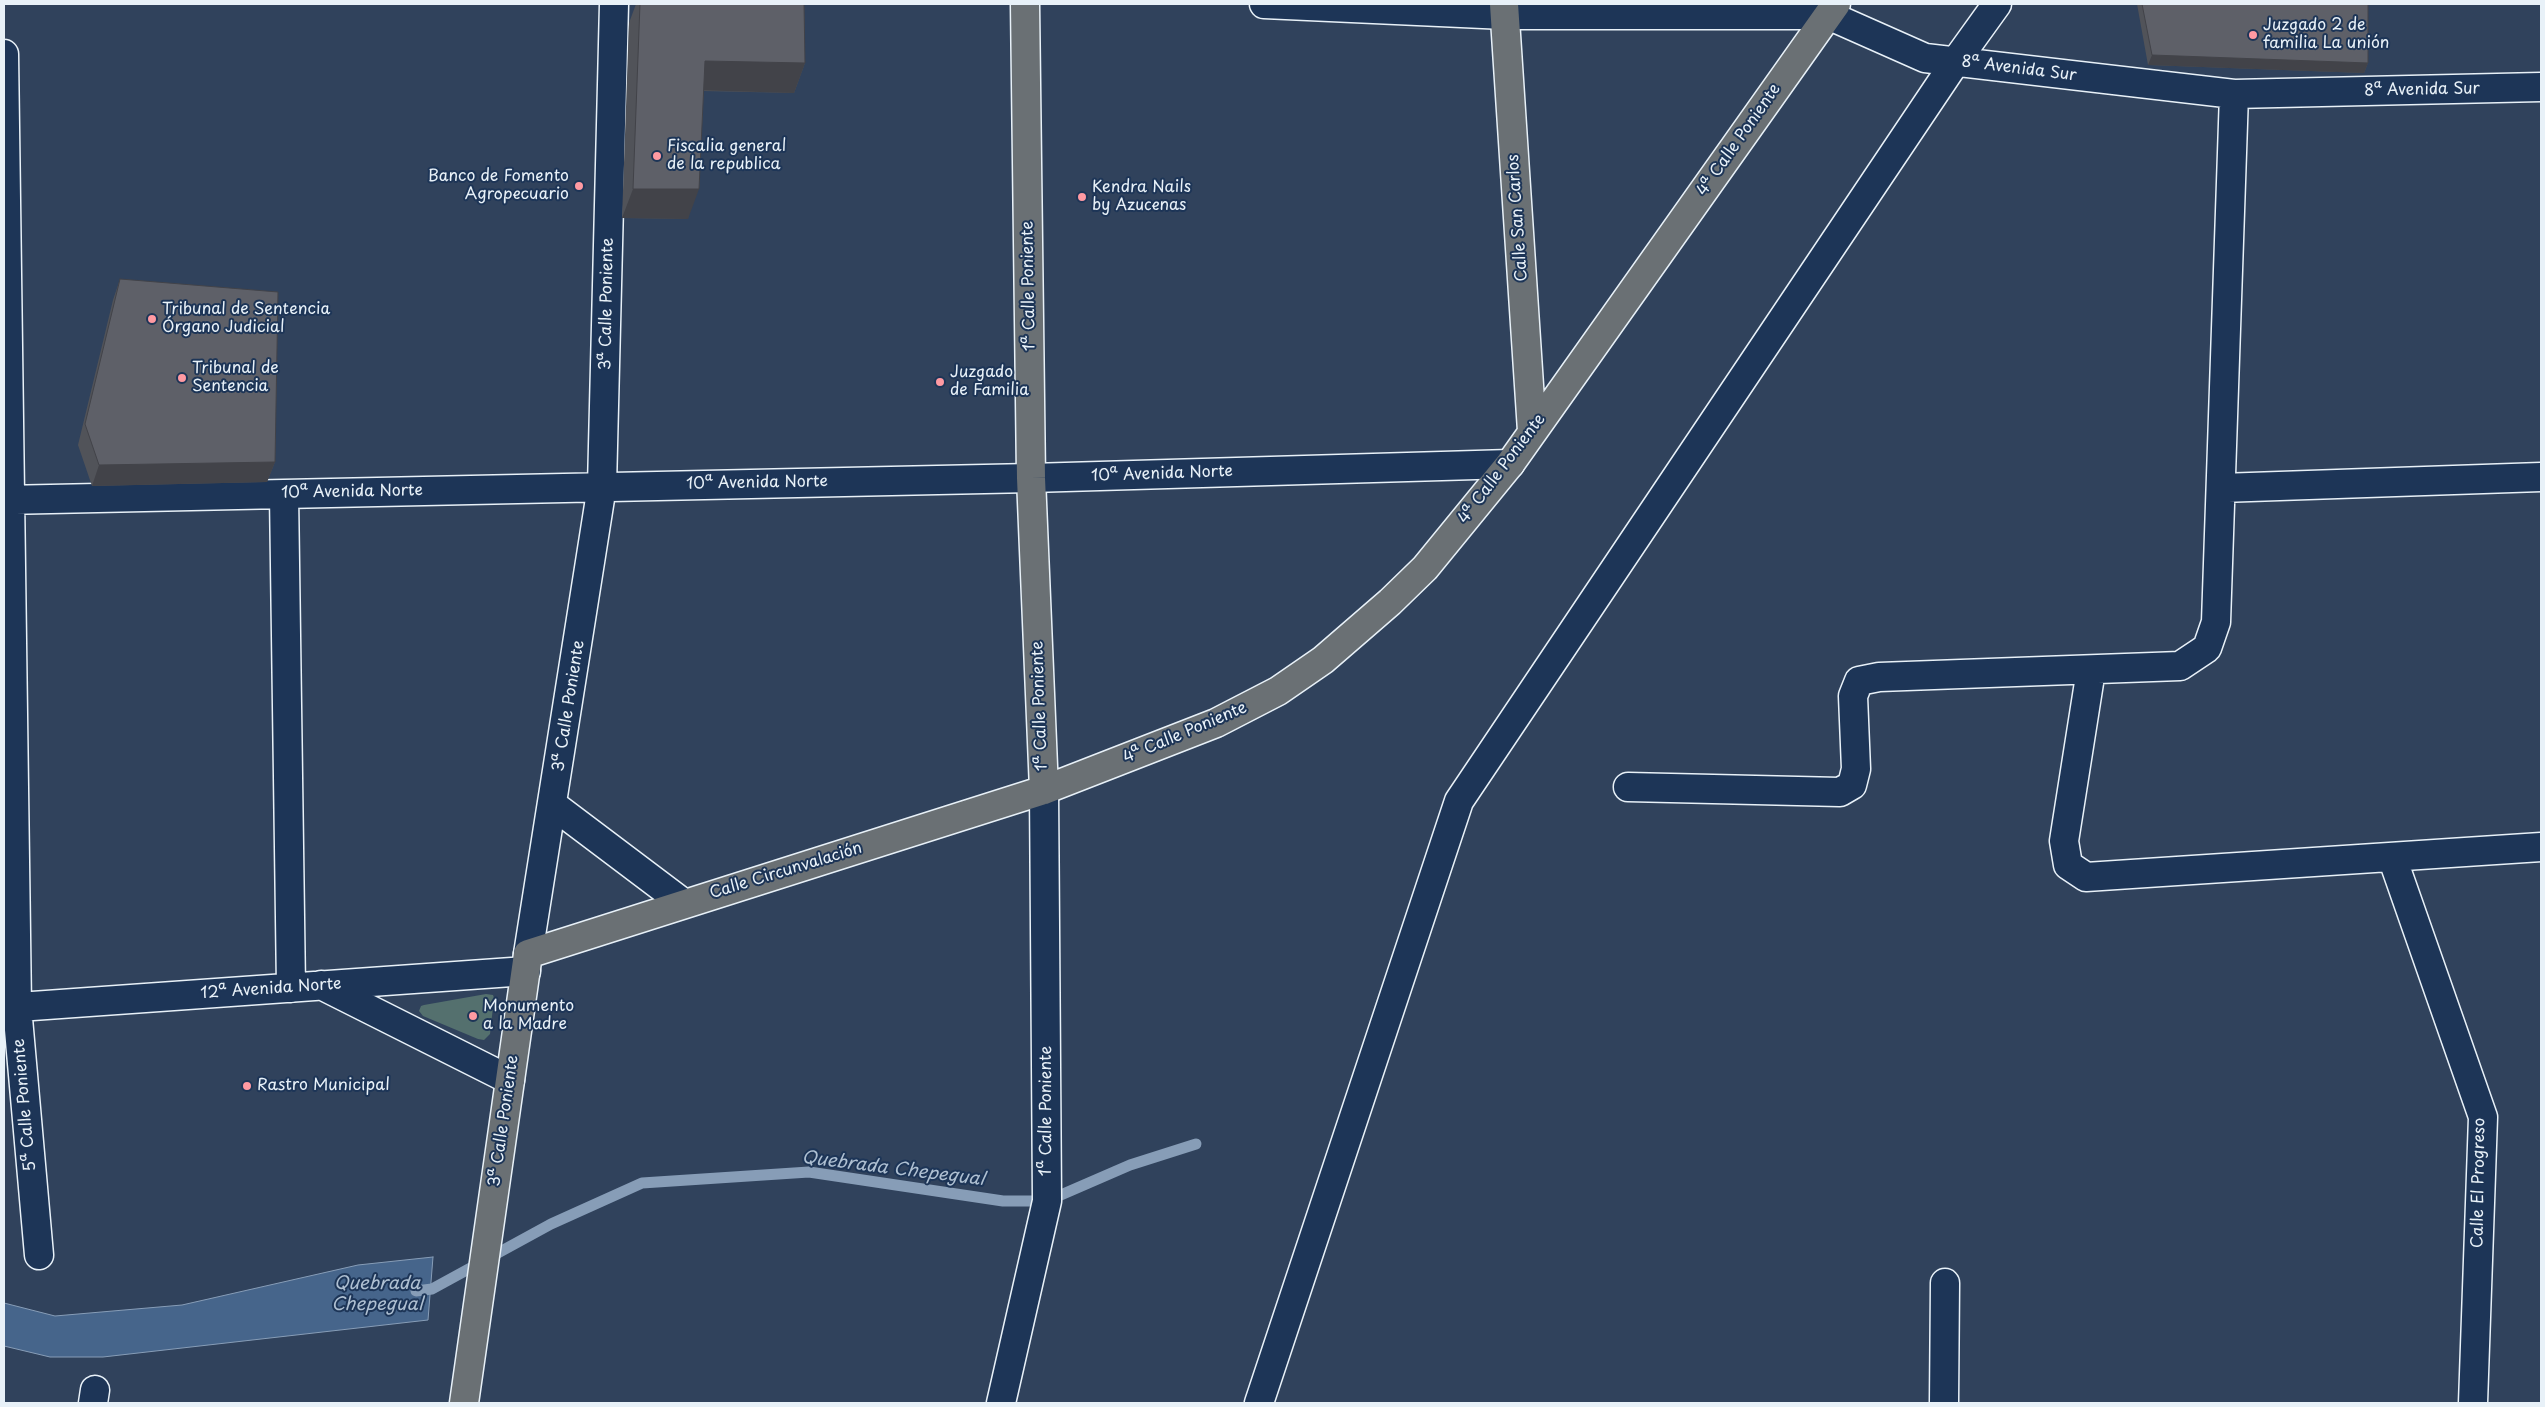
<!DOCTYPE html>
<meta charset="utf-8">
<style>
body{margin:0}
#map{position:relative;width:2545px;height:1407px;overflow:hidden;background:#30425c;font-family:"Playpen Sans",sans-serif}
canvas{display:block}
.frame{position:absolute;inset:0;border:5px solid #e8f1f8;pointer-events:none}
</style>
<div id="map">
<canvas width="2545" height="1407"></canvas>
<div class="frame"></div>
</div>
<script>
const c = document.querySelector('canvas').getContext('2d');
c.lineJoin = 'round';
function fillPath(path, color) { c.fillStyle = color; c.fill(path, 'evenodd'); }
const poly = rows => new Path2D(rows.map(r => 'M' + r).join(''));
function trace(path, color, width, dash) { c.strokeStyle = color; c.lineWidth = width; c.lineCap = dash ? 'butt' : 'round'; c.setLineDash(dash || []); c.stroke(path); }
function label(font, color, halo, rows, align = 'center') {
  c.font = font + ' "Playpen Sans",sans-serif'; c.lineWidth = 4; c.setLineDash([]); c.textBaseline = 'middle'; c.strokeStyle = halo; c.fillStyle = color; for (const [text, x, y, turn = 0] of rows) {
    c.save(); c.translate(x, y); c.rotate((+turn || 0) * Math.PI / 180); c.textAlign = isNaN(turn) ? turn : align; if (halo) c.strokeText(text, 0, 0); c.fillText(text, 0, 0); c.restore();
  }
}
fillPath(poly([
 [486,994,493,995,494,998,490,1034,484,1040,478,1039,423,1016,419,1011,421,1006,424,1005]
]), '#54706e');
const water = poly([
 [433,1257,428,1320,103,1357,50,1357,4,1346,4,1303,55,1316,182,1305,358,1265,433,1257]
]);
fillPath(water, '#46658b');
trace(water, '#879db7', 1);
trace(poly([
 [416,1291,432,1289,551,1224,642,1183,809,1172,1003,1201,1047,1201,1130,1165,1196,1144]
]), '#879db7', 11);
const street = poly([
 [1264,4,1505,15,1828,15,1925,58,2234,94,2541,87],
 [4,54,17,1007,39,1255],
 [2221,488,2541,477],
 [284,494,291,988],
 [4,500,1031,478,1510,464],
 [2091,670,2064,841,2068,865,2086,877,2541,847],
 [1628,787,1840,792,1852,785,1856,769,1853,696,1859,681,1879,677,2180,666,2207,648,2216,622,2234,94],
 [553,805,683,903],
 [2392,857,2483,1117,2473,1403],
 [528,954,602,486,614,4],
 [321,985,510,1080],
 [4,1008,526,971],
 [93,1403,95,1390],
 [1001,1403,1047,1201,1044,790],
 [1259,1403,1459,801,1956,61,1997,4],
 [1944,1403,1945,1283]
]);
const primary = poly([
 [1025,4,1031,478,1044,790],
 [1504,4,1532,431],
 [464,1403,528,954,1044,790,1216,723,1278,691,1323,660,1390,602,1425,568,1510,464,1836,4]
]);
trace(street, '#e8f1f8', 31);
trace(primary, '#e8f1f8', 31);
trace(street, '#1d3557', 28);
trace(primary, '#6a7074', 28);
fillPath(poly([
 [636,4,804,4,805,63,794,93,703,91,688,219,622,218,629,23],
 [2137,4,2368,4,2368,63,2364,73,2148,65],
 [120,279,275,462,267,482,92,486,78,445,113,300]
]), '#515359');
fillPath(poly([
 [2152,55,2368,63,2364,73,2148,65],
 [705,61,805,63,794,93,694,90],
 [633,189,699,189,688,219,622,218],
 [275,462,267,482,92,486,99,465]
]), '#424349');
const building = poly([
 [640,4,804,4,805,63,705,61,699,189,633,189,640,4],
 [2142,4,2368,4,2368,63,2152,55,2142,4],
 [120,279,278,292,275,462,99,465,85,424,120,279]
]);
fillPath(building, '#5e6068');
trace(building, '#424349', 1);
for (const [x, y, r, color] of [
 [2253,35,5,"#ff9aa2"],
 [657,156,5,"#ff9aa2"],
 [579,186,5,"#ff9aa2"],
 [1082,197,5,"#ff9aa2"],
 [152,319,5,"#ff9aa2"],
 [182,378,5,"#ff9aa2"],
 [940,382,5,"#ff9aa2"],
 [473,1016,5,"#ff9aa2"],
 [247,1086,5,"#ff9aa2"]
]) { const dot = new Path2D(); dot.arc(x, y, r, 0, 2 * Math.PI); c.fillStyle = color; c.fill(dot); trace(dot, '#1d3557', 2); }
label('16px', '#e8f1f8', '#1d3557', [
 ["Juzgado 2 de",2263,26],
 ["familia La unión",2263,44],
 ["Fiscalia general",667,147],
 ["de la republica",667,165],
 ["Banco de Fomento",569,177,"right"],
 ["Agropecuario",569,195,"right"],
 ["Kendra Nails",1092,188],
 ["by Azucenas",1092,206],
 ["Tribunal de Sentencia",162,310],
 ["Órgano Judicial",162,328],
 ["Tribunal de",192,369],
 ["Sentencia",192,387],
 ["Juzgado",950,373],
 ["de Familia",950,391],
 ["Monumento",483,1007],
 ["a la Madre",483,1025],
 ["Rastro Municipal",257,1086]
], 'left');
label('16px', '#e8f1f8', '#1d3557', [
 ["8ª Avenida Sur",2019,69,7],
 ["8ª Avenida Sur",2422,90,-1],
 ["4ª Calle Poniente",1739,140,-55],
 ["Calle San Carlos",1518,218,-94],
 ["1ª Calle Poniente",1029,286,-91],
 ["3ª Calle Poniente",607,304,-89],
 ["4ª Calle Poniente",1502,469,-53],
 ["10ª Avenida Norte",1162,474,-2],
 ["10ª Avenida Norte",757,483,-1],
 ["10ª Avenida Norte",352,492,-1],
 ["3ª Calle Poniente",569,706,-81],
 ["1ª Calle Poniente",1040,706,-92],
 ["4ª Calle Poniente",1185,733,-23],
 ["Calle Circunvalación",786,871,-17],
 ["12ª Avenida Norte",271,989,-4],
 ["5ª Calle Poniente",25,1105,-95],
 ["1ª Calle Poniente",1047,1111,-90],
 ["3ª Calle Poniente",504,1121,-82],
 ["Calle El Progreso",2479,1183,-89]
]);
label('italic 18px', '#afc0d2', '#1d3557', [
 ["Quebrada Chepegual",893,1169,7],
 ["Quebrada",377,1284],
 ["Chepegual",377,1305]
]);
</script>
